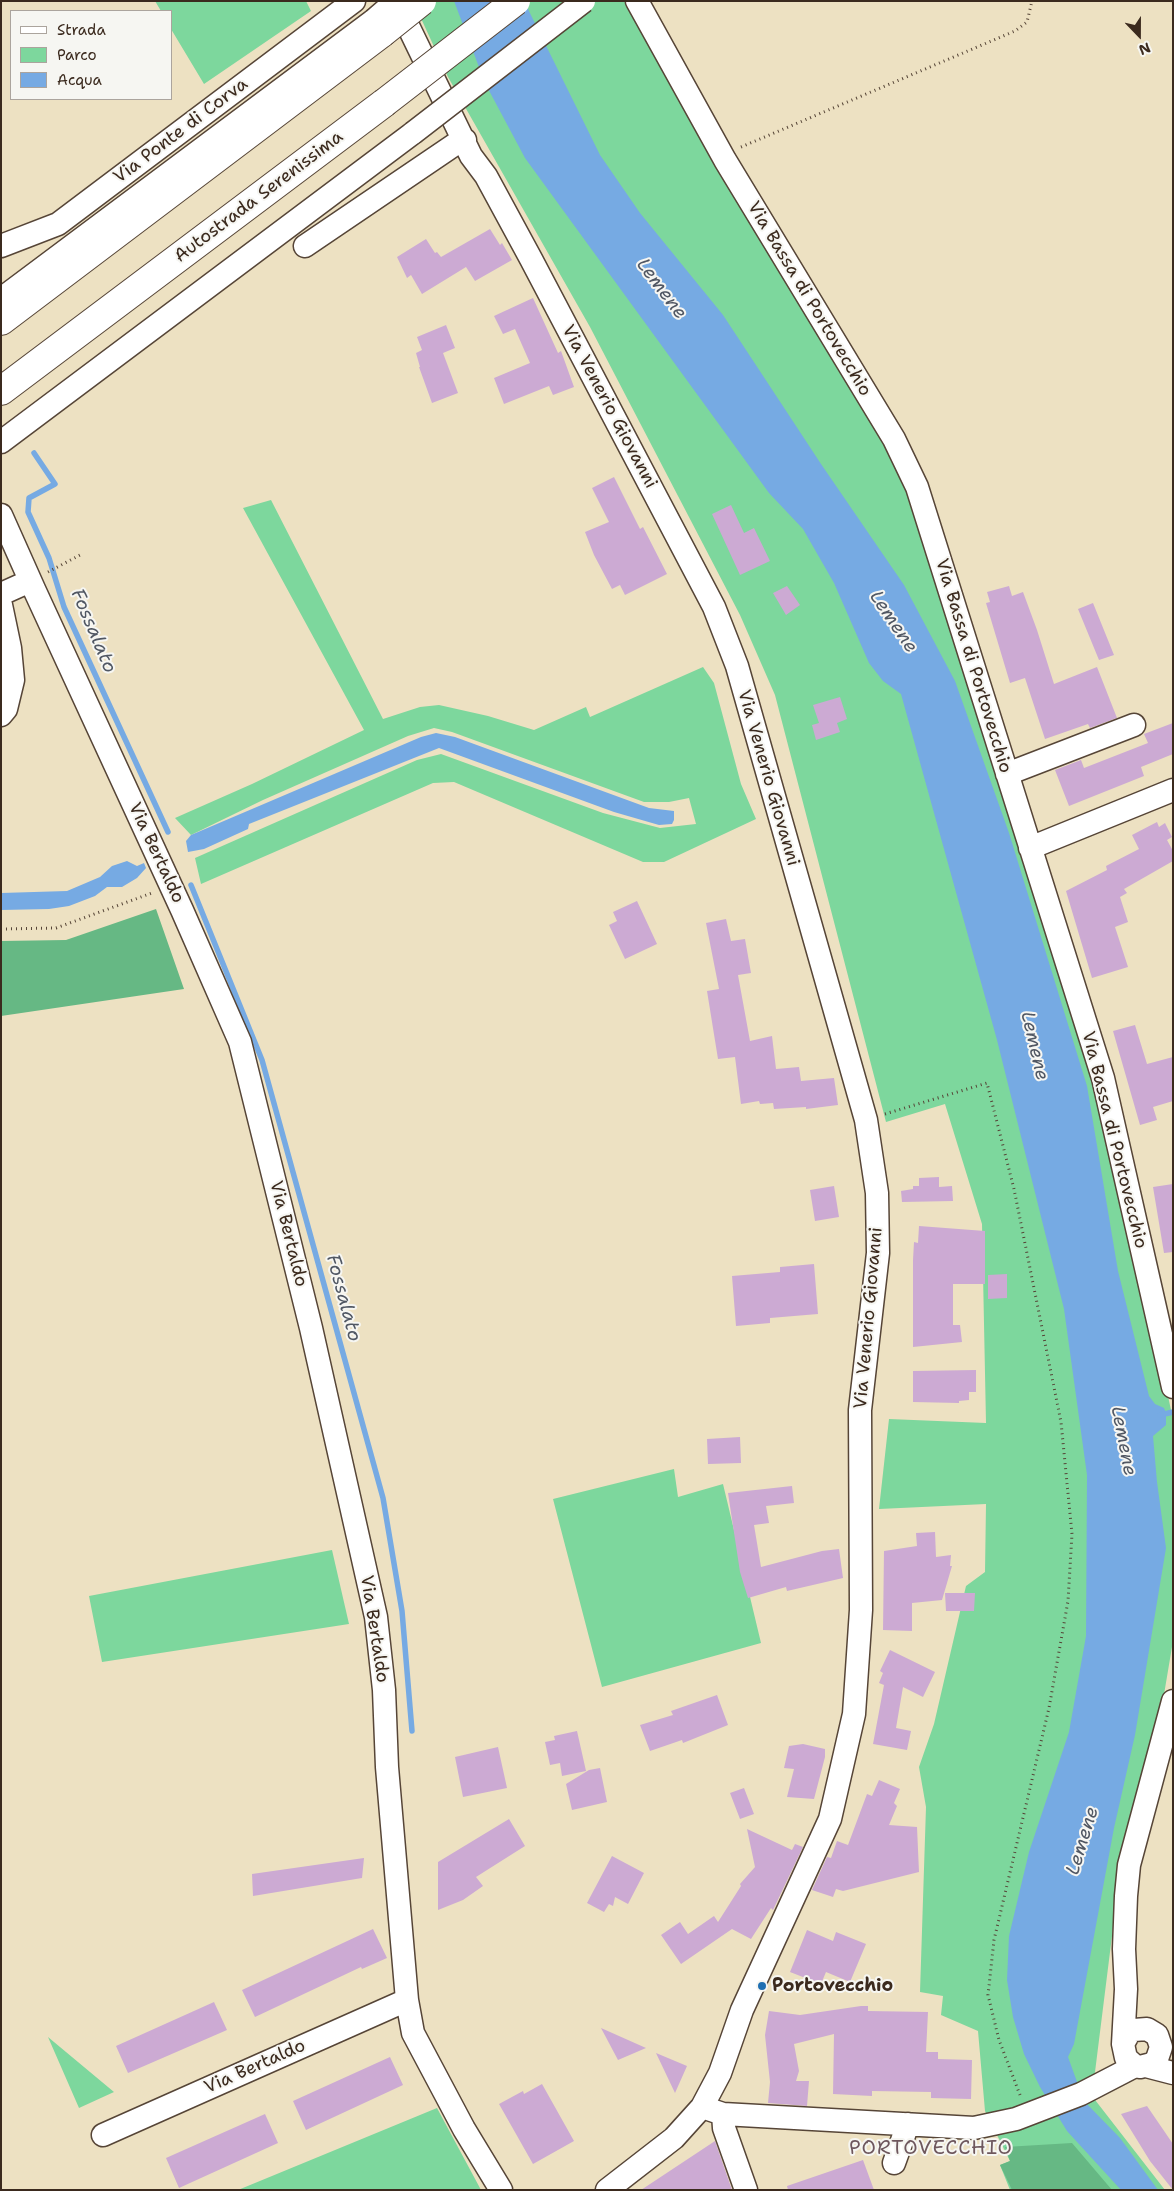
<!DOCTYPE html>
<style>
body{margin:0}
#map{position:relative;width:1174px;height:2191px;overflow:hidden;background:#ede1c2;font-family:"Shantell Sans",sans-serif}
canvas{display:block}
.frame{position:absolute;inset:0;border:2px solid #3b2a1e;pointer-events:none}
.legend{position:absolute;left:10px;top:10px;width:162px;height:90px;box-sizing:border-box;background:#f6f6f2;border:1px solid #aba49d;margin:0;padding:6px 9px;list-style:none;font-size:15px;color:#3b2a1e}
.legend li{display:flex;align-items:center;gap:10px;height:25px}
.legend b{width:25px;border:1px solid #aba49d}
.north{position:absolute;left:1114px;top:10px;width:50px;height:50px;-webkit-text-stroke:4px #f6f6f2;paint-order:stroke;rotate:158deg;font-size:14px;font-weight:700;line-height:20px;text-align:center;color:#3b2a1e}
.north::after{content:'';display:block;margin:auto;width:18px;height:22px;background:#3b2a1e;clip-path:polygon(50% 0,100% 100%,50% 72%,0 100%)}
</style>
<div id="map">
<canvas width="1174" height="2191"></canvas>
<div class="frame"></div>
<ul class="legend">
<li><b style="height:6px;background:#fff"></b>Strada</li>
<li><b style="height:14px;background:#7dd79d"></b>Parco</li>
<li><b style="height:14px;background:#76aae3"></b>Acqua</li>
</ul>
<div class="north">N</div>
</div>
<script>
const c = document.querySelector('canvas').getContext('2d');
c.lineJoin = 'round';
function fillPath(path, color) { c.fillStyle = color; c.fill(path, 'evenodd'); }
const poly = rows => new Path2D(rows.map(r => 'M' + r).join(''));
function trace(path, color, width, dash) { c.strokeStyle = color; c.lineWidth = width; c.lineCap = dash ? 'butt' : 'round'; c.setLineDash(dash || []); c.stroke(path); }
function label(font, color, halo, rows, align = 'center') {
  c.font = font + ' "Shantell Sans",sans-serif'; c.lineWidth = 4; c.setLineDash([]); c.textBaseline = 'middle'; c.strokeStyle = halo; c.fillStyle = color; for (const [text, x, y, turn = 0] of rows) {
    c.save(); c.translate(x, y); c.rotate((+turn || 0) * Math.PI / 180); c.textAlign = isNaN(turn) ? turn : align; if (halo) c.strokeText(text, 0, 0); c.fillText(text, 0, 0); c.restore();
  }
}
fillPath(poly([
 [155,1,306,1,311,11,204,84,171,29,171,11,161,11],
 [413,1,624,1,890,445,938,583,1106,1113,1173,1419,1173,1641,1157,1736,1121,1864,1092,2096,1165,2190,1010,2190,1000,2165,1010,2161,985,2111,978,2031,941,2015,943,1996,920,1992,926,1807,919,1767,934,1724,966,1586,985,1572,986,1504,879,1509,889,1419,986,1423,982,1224,945,1104,886,1122,775,695,740,615,590,327,448,77],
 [271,500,383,719,420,707,439,705,488,716,534,730,586,707,590,717,703,667,714,683,741,784,756,819,664,862,643,862,454,782,433,783,201,884,195,858,417,760,441,754,603,813,660,828,696,824,689,798,669,802,644,802,452,732,434,728,408,736,263,800,191,835,175,818,252,784,364,730,243,508],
 [674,1469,678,1497,723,1484,761,1643,602,1687,553,1499],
 [332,1550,349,1624,102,1662,89,1596],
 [48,2037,114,2092,79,2108],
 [437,2108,481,2190,238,2190]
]), '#7dd79d');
fillPath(poly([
 [156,909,184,989,1,1016,1,941,66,940],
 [1072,2143,1112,2190,1012,2190,1000,2165,1010,2161,1005,2147]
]), '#66b884');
fillPath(poly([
 [454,1,524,1,600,155,640,213,723,315,821,464,904,585,955,681,1009,833,1087,1086,1118,1271,1149,1396,1155,1404,1164,1408,1166,1413,1166,1425,1153,1436,1157,1482,1166,1548,1135,1735,1114,1828,1074,2044,1068,2057,1084,2101,1120,2138,1158,2190,1121,2190,1067,2131,1040,2087,1024,2054,1013,2017,1007,1980,1009,1936,1029,1852,1069,1732,1086,1636,1087,1475,1064,1309,997,1040,901,694,883,681,869,663,834,583,803,529,769,493,525,158,485,83],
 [436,733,455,737,649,808,674,811,674,820,672,824,659,825,614,812,439,748,249,824,248,829,204,849,188,852,186,841,191,835,421,737],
 [127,861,137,866,144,863,146,868,137,878,122,887,107,887,95,896,69,906,49,909,1,910,1,893,67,891,100,877,112,866]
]), '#76aae3');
trace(poly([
 [34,453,55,484,29,498,28,512,49,558,64,607,168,832],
 [191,885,262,1060,383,1498,402,1611,412,1731],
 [1160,1415,1173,1412]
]), '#76aae3', 5.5);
fillPath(poly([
 [490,229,500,245,502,243,512,260,475,281,466,267,422,294,411,275,407,278,397,257,426,239,435,253,437,252,441,257],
 [533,298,558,353,561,351,574,387,553,395,549,386,504,404,494,378,530,363,515,329,503,334,494,316],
 [446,325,455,348,443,353,458,393,432,403,419,367,420,367,416,353,422,350,417,337],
 [614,477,640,529,643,527,667,574,625,595,620,585,612,589,594,555,585,532,609,522,592,488],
 [731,505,744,533,754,528,770,561,740,575,712,514],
 [787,586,800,605,786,615,773,593],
 [1009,586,1012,596,1023,592,1037,630,1054,684,1097,667,1117,718,1090,728,1088,724,1045,739,1025,678,1010,683,986,603,990,602,987,592],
 [1093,603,1114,655,1099,660,1078,609],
 [840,697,847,719,837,723,840,732,816,740,812,725,819,723,813,705],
 [1173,723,1173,754,1141,767,1144,776,1069,806,1055,770,1081,760,1084,768,1148,743,1144,734],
 [1157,822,1159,827,1165,823,1172,837,1167,840,1173,851,1173,861,1124,889,1127,893,1120,897,1128,922,1115,927,1128,967,1092,978,1066,891,1107,870,1106,866,1139,849,1132,835],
 [637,901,657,944,625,959,609,925,617,921,613,912],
 [726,919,731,941,745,939,751,973,738,975,750,1041,772,1036,776,1069,799,1067,801,1081,834,1078,838,1105,806,1109,806,1107,774,1109,773,1103,760,1104,759,1101,741,1104,735,1057,718,1059,707,991,719,989,706,923],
 [1135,1025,1147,1064,1173,1057,1173,1101,1153,1107,1157,1120,1140,1125,1113,1031],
 [939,1177,939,1187,952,1186,953,1201,902,1202,901,1191,913,1189,913,1186,919,1186,919,1178],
 [1173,1184,1173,1252,1164,1253,1153,1187],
 [834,1186,839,1217,815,1221,810,1190],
 [919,1226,985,1231,985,1284,953,1284,953,1325,960,1325,962,1342,913,1347,913,1260,914,1242,918,1243],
 [814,1264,818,1314,770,1318,770,1323,736,1326,732,1276,780,1272,780,1267],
 [1007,1274,1007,1298,988,1299,988,1275],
 [976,1370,976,1392,969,1392,969,1400,959,1401,959,1403,913,1402,913,1371],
 [740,1437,741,1463,708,1464,707,1439],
 [792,1486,794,1503,766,1506,769,1523,754,1525,761,1567,822,1551,839,1549,843,1578,787,1591,786,1587,748,1598,740,1572,728,1493],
 [935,1532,936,1557,951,1555,950,1566,952,1566,942,1600,912,1603,912,1631,883,1630,884,1551,917,1546,916,1533],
 [945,1593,975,1593,974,1611,946,1611],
 [890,1650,935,1672,923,1697,903,1687,896,1728,911,1731,907,1750,873,1744,884,1685,879,1683,883,1673,880,1671],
 [717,1695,728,1725,683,1743,682,1740,650,1751,640,1725,673,1715,671,1711],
 [577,1731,586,1771,562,1776,560,1763,550,1765,545,1742,555,1740,554,1736],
 [803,1744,825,1749,825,1757,814,1799,787,1797,794,1769,784,1768,789,1746],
 [498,1747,507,1788,463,1797,455,1757],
 [600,1768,607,1802,572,1810,566,1784,589,1770],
 [879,1780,900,1789,894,1803,897,1806,889,1825,917,1827,919,1872,843,1891,836,1889,833,1897,812,1890,827,1857,831,1858,837,1841,848,1845,867,1794,872,1796],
 [744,1788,754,1814,740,1819,730,1793],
 [509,1819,525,1846,476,1877,483,1886,463,1900,438,1910,438,1862],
 [747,1829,792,1850,795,1844,803,1847,773,1910,771,1908,751,1939,732,1929,681,1964,661,1935,680,1922,688,1934,714,1916,718,1922,741,1886,740,1884,755,1867],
 [612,1856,644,1873,628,1904,615,1897,613,1906,609,1904,604,1912,587,1903],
 [364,1858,362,1878,253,1896,252,1874],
 [373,1929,387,1958,362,1969,361,1967,255,2017,242,1990],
 [807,1930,833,1941,836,1932,866,1944,850,1982,826,1972,821,1984,790,1972],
 [214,2002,227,2030,128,2073,116,2046],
 [861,2006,868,2006,868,2011,928,2012,926,2052,938,2052,938,2059,972,2060,971,2099,931,2098,931,2092,872,2091,872,2096,833,2094,834,2034,794,2044,799,2071,796,2081,809,2081,807,2106,768,2103,770,2082,765,2035,769,2011,800,2015],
 [601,2028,646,2048,618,2060],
 [656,2053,687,2066,675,2093],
 [390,2057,403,2085,306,2130,293,2101],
 [542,2084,574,2141,533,2164,499,2104,523,2091,524,2094],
 [1147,2106,1173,2144,1173,2190,1150,2161,1121,2114],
 [265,2114,278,2143,179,2188,166,2158],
 [715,2141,732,2190,641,2190],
 [863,2160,874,2190,788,2190,787,2186]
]), '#ccaad3');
const minor = poly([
 [396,1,471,156,486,176,531,259,714,607,737,666,866,1120,877,1193,878,1253,860,1410,861,1610,854,1714,830,1819,742,2010,720,2073,702,2107,674,2138,607,2190],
 [637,1,725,160,894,439,917,487,1103,1078,1173,1387],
 [1,246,58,224,354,1],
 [305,246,454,145,465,140],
 [1,299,374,20],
 [1,442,413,133],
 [1,515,34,589,182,910,240,1042,311,1328,376,1617,384,1690,387,1767,407,2000,413,2033,464,2129,501,2190],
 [1,594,30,581],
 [1,605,10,648,13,680,6,709,1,715],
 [1007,774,1134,725],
 [1030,848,1173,790],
 [1123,2044,1126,1989,1124,1949,1126,1896,1129,1865,1173,1701],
 [1146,2066,1173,2073],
 [702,2107,723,2114,974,2128,1016,2119,1081,2094,1135,2066,1140,2067,1152,2064,1157,2059,1161,2047,1157,2035,1147,2029,1134,2030,1129,2033,1123,2044,1126,2058,1135,2066],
 [723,2114,724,2128,746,2190],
 [103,2135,407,2000],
 [894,2163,908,2124]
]);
const highway = poly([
 [1,321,382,33],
 [1,391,384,103]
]);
trace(minor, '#564537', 25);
trace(highway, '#564537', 30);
trace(poly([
 [741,147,1015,31,1027,22,1032,1],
 [48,572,80,555],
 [1,929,56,928,152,893],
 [885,1114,987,1083,1014,1189,1061,1422,1072,1534,1068,1601,1049,1708,994,1940,988,1995,999,2040,1020,2095]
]), '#564537', 3, [1, 4]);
trace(minor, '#fff', 22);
trace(highway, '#fff', 28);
const minorBridge = poly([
 [374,20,396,1],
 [413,133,584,1]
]);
const highwayBridge = poly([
 [382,33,422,1],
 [384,103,516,1]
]);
trace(minorBridge, '#564537', 25, []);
trace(highwayBridge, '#564537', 30, []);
trace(minorBridge, '#fff', 22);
trace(highwayBridge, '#fff', 28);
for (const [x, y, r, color] of [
 [762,1986,5,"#1f6fb2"]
]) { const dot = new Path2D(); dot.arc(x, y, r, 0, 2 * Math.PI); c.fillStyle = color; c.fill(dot); trace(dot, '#f6f6f2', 2); }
label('18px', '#3b2a1e', '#f6f6f2', [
 ["Via Ponte di Corva",181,131,-37],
 ["Autostrada Serenissima",259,197,-37],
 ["Via Bassa di Portovecchio",809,299,59],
 ["Via Venerio Giovanni",609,407,62],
 ["Via Bassa di Portovecchio",973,666,73],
 ["Via Venerio Giovanni",768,778,74],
 ["Via Bertaldo",156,853,65],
 ["Via Bassa di Portovecchio",1114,1140,76],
 ["Via Bertaldo",288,1234,76],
 ["Via Venerio Giovanni",869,1318,-85],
 ["Via Bertaldo",374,1629,81],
 ["Via Bertaldo",255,2067,-24]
]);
label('bold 18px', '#3b2a1e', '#f6f6f2', [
 ["Portovecchio",772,1986]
], 'left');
label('italic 19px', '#505763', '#f6f6f2', [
 ["Lemene",661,289,53],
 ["Lemene",893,622,56],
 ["Fossalato",93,631,67],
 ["Lemene",1034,1046,77],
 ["Fossalato",343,1298,75],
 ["Lemene",1123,1441,79],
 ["Lemene",1083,1841,-73]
]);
c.letterSpacing = '1px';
label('20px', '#6e575d', '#f6f6f2', [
 ["PORTOVECCHIO",931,2149]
]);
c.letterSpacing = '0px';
</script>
